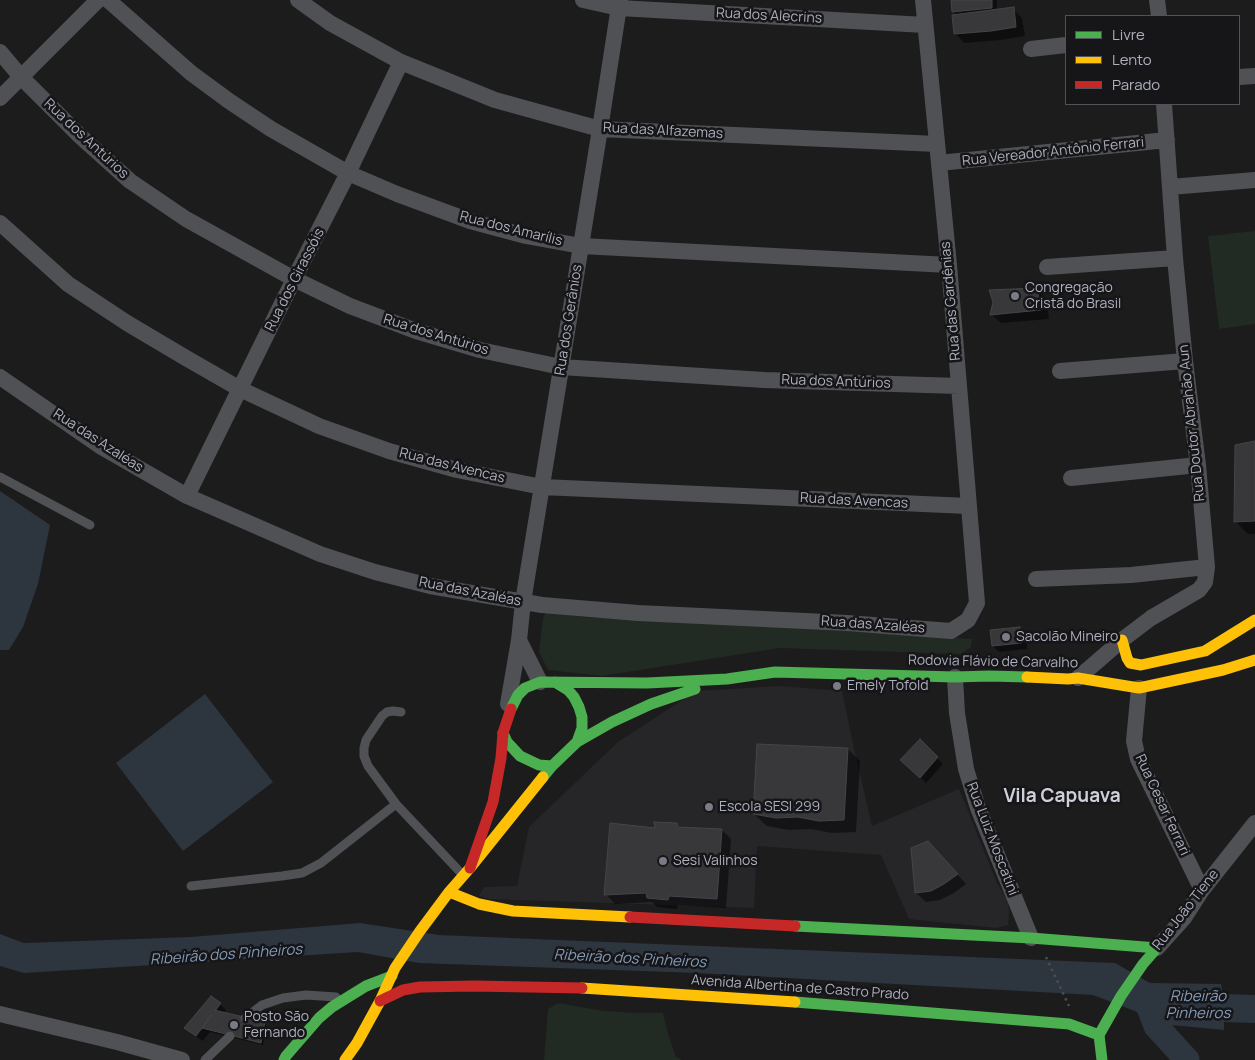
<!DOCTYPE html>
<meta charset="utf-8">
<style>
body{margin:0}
#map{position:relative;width:1255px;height:1060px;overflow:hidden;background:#1c1c1c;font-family:Manrope,sans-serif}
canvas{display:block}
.legend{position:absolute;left:1065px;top:15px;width:175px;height:90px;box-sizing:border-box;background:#161518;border:1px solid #52535a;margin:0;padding:6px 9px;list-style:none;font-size:15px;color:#adb0bd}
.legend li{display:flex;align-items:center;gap:10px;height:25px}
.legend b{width:25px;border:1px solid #52535a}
</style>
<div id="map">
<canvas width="1255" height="1060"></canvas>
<ul class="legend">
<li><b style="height:6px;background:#4caf50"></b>Livre</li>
<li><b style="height:6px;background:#ffc107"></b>Lento</li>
<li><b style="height:6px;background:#c62828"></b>Parado</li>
</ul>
</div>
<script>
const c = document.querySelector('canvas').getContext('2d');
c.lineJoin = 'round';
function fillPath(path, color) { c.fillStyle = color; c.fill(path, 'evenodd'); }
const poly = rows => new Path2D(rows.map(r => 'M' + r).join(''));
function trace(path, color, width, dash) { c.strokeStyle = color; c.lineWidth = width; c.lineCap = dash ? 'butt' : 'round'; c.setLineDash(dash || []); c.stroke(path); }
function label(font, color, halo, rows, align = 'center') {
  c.font = font + ' Manrope,sans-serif'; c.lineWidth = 5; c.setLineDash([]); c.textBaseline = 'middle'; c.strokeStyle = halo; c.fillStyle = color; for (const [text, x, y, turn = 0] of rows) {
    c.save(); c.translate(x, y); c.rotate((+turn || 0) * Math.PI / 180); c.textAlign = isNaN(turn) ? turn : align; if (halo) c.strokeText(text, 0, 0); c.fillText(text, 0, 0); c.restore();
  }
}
fillPath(poly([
 [780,686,842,691,853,744,872,826,959,789,997,883,1008,902,1009,912,1008,925,996,928,909,919,881,855,757,846,754,908,489,899,479,896,484,887,517,886,529,827,619,741,697,691]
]), '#262528');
fillPath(poly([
 [1255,231,1255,324,1219,329,1208,236],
 [547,610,581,617,738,624,972,639,971,647,961,654,780,648,602,676,548,670,539,652,543,618],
 [558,1003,604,1011,634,1013,663,1013,668,1034,676,1057,682,1060,544,1060,548,1009]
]), '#212a23');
fillPath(poly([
 [0,491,50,525,38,584,23,627,9,650,0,650],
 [205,694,273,782,183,851,116,763],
 [360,923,439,935,1115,963,1150,983,1221,984,1223,994,1255,995,1255,1023,1224,1022,1224,1030,1171,1025,1093,995,697,973,419,963,358,952,186,963,24,973,0,966,0,934,24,943,191,937]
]), '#2d353f');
fillPath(poly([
 [952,0,997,0,997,11,1013,9,1022,18,1025,36,1001,40,964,43,955,33,957,15,953,11],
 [1037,289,1046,299,1049,319,1001,323,991,314,994,302],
 [1255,443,1255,534,1248,534,1235,521],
 [1020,628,1026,634,1027,649,999,652,993,646],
 [920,741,943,764,926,783,902,760],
 [848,749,860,761,856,832,832,833,811,829,789,830,767,826,754,814],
 [677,824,681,828,722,830,731,839,726,908,678,905,677,909,657,907,652,902,615,904,606,894,656,829],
 [912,849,937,852,966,884,954,893,940,900,926,902,916,893],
 [220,1004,226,1010,223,1014,264,1023,267,1026,263,1045,210,1032,203,1041,192,1034,186,1028]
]), '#0007');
trace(poly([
 [1147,1003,1156,1026,1187,1060]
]), '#2d353f', 25);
const building = poly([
 [951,0,992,0,992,8,952,12,951,0],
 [1014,7,1016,27,991,31,954,34,952,15,1014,7],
 [1037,288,1041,310,990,315,993,302,989,290,1037,288],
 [1255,441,1255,521,1234,522,1235,445,1255,441],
 [1020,627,1022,643,992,646,990,630,1020,627],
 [920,739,938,757,920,778,900,760,920,739],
 [757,744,848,748,844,820,819,821,798,817,776,818,753,814,757,744],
 [654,822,677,823,678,827,722,829,717,899,669,896,668,900,647,898,646,893,604,895,610,823,655,828,654,822],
 [928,841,958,874,944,884,931,891,915,893,911,848,928,841],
 [211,996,221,1003,196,1036,184,1028,211,996],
 [214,1010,265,1022,261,1043,202,1028,214,1010]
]);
fillPath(building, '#38383a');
trace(building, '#444548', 1);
trace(poly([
 [1046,957,1069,1006]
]), '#4c4d4f', 2.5, [2.5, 4]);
trace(poly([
 [0,477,90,525],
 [401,712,393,711,387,712,382,716,366,740,364,748,364,756,368,766,396,804,461,873],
 [191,886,282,876,302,873,321,863,396,804],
 [245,1018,262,1005,283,998,306,995,336,997],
 [205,1060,230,1036]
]), '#4f5155', 9);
trace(poly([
 [108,0,191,73,229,101,271,129,348,173,397,194,470,221,526,236,581,246,949,265],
 [298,0,330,23,401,62,495,100,600,129,937,144],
 [583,0,619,8,925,25],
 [1157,0,1159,16],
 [1031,49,1066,45],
 [0,52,21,77,80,136,130,181,186,219,294,279,350,306,416,331,480,350,561,367,764,380,959,386],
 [1239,77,1255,76],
 [0,98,98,0],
 [939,163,1167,140],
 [1170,187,1255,180],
 [0,223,68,284,127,323,186,358,240,389,319,426,389,451,457,470,542,487,968,506],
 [1047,267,1175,258],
 [1060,371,1185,361],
 [0,377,100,446,187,496,320,554,375,572,430,586,542,605,638,613,847,623,951,631,968,620,977,603,949,265,923,0],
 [1071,478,1198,465],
 [187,496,294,279,348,173,401,62],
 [1036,579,1131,575,1207,567],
 [519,640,540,682],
 [955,677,957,713,966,769,978,808,1031,938],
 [1078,678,1122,640,1151,618,1199,590,1205,582,1207,567,1198,465,1185,361,1175,258,1164,104],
 [1139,688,1134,741,1138,759,1202,890],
 [508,704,519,640,523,602,600,129,620,0],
 [1157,948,1184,918,1202,890,1255,823],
 [0,1014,117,1042,182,1060]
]), '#4f5155', 16);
trace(poly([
 [555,682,568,690,574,697,579,707,582,717,582,728,577,742],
 [511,709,518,695,525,688,540,682,647,683,727,679,775,672,955,677,989,676,1027,677],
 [503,733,507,742,520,756,539,765,552,766],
 [543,777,552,766,577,742,612,722,651,704,695,689],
 [795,926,1031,938,1157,948],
 [795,1002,1069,1024,1099,1035],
 [1099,1035,1121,996,1143,964,1157,948],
 [1099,1035,1102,1060],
 [284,1060,286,1056,319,1018,332,1007,366,986,392,976]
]), '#4caf50', 11);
trace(poly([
 [1122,640,1127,658,1130,663,1141,665,1205,651,1255,620],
 [1027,677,1068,679,1078,678,1139,688,1223,670,1255,660],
 [449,892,479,904,513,911,630,917],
 [582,988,795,1002],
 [345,1060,357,1043,380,1001,395,968,420,931,449,892,470,868,543,777]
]), '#ffc107', 11);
trace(poly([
 [470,868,493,802,501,758,503,733,511,709],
 [630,917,795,926],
 [380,1001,403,990,420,987,475,986,582,988]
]), '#c62828', 11);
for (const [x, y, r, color] of [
 [1015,296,5,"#7a7c85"],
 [1006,637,5,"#7a7c85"],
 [837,686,5,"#7a7c85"],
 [709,807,5,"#7a7c85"],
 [663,861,5,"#7a7c85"],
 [234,1025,5,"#7a7c85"]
]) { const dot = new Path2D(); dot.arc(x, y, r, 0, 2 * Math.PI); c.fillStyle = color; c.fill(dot); trace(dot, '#161518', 2); }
label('14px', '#adb0bd', '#161518', [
 ["Rua dos Alecrins",769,16,3],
 ["Rua das Alfazemas",663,131,3],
 ["Rua dos Antúrios",86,139,43],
 ["Rua Vereador Antônio Ferrari",1053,152,-6],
 ["Rua dos Amarílis",511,229,14],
 ["Rua dos Girassóis",295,280,-63],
 ["Rua das Gardênias",951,301,-95],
 ["Rua dos Gerânios",569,320,-81],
 ["Rua dos Antúrios",436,335,17],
 ["Rua dos Antúrios",836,382,2],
 ["Rua Doutor Abrahão Aun",1192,423,-96],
 ["Rua das Azaléas",98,441,33],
 ["Rua das Avencas",452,466,14],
 ["Rua das Avencas",854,501,3],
 ["Rua das Azaléas",470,592,11],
 ["Rua das Azaléas",873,625,4],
 ["Rodovia Flávio de Carvalho",993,662,1],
 ["Rua Cesar Ferrari",1162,805,65],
 ["Rua Luiz Moscatini",992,839,69],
 ["Rua João Tiene",1186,910,-52],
 ["Avenida Albertina de Castro Prado",800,988,4]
]);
label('14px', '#adb0bd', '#161518', [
 ["Congregação",1025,288],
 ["Cristã do Brasil",1025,304],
 ["Sacolão Mineiro",1016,637],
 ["Emely Tofold",847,686],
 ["Escola SESI 299",719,807],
 ["Sesi Valinhos",673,861],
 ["Posto São",244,1017],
 ["Fernando",244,1033]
], 'left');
label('italic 15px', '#839bb9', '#161518', [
 ["Ribeirão dos Pinheiros",226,955,-4],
 ["Ribeirão dos Pinheiros",630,959,3],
 ["Ribeirão",1198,997],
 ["Pinheiros",1198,1014]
]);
label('bold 19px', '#ced0d9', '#161518', [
 ["Vila Capuava",1062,797]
]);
</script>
